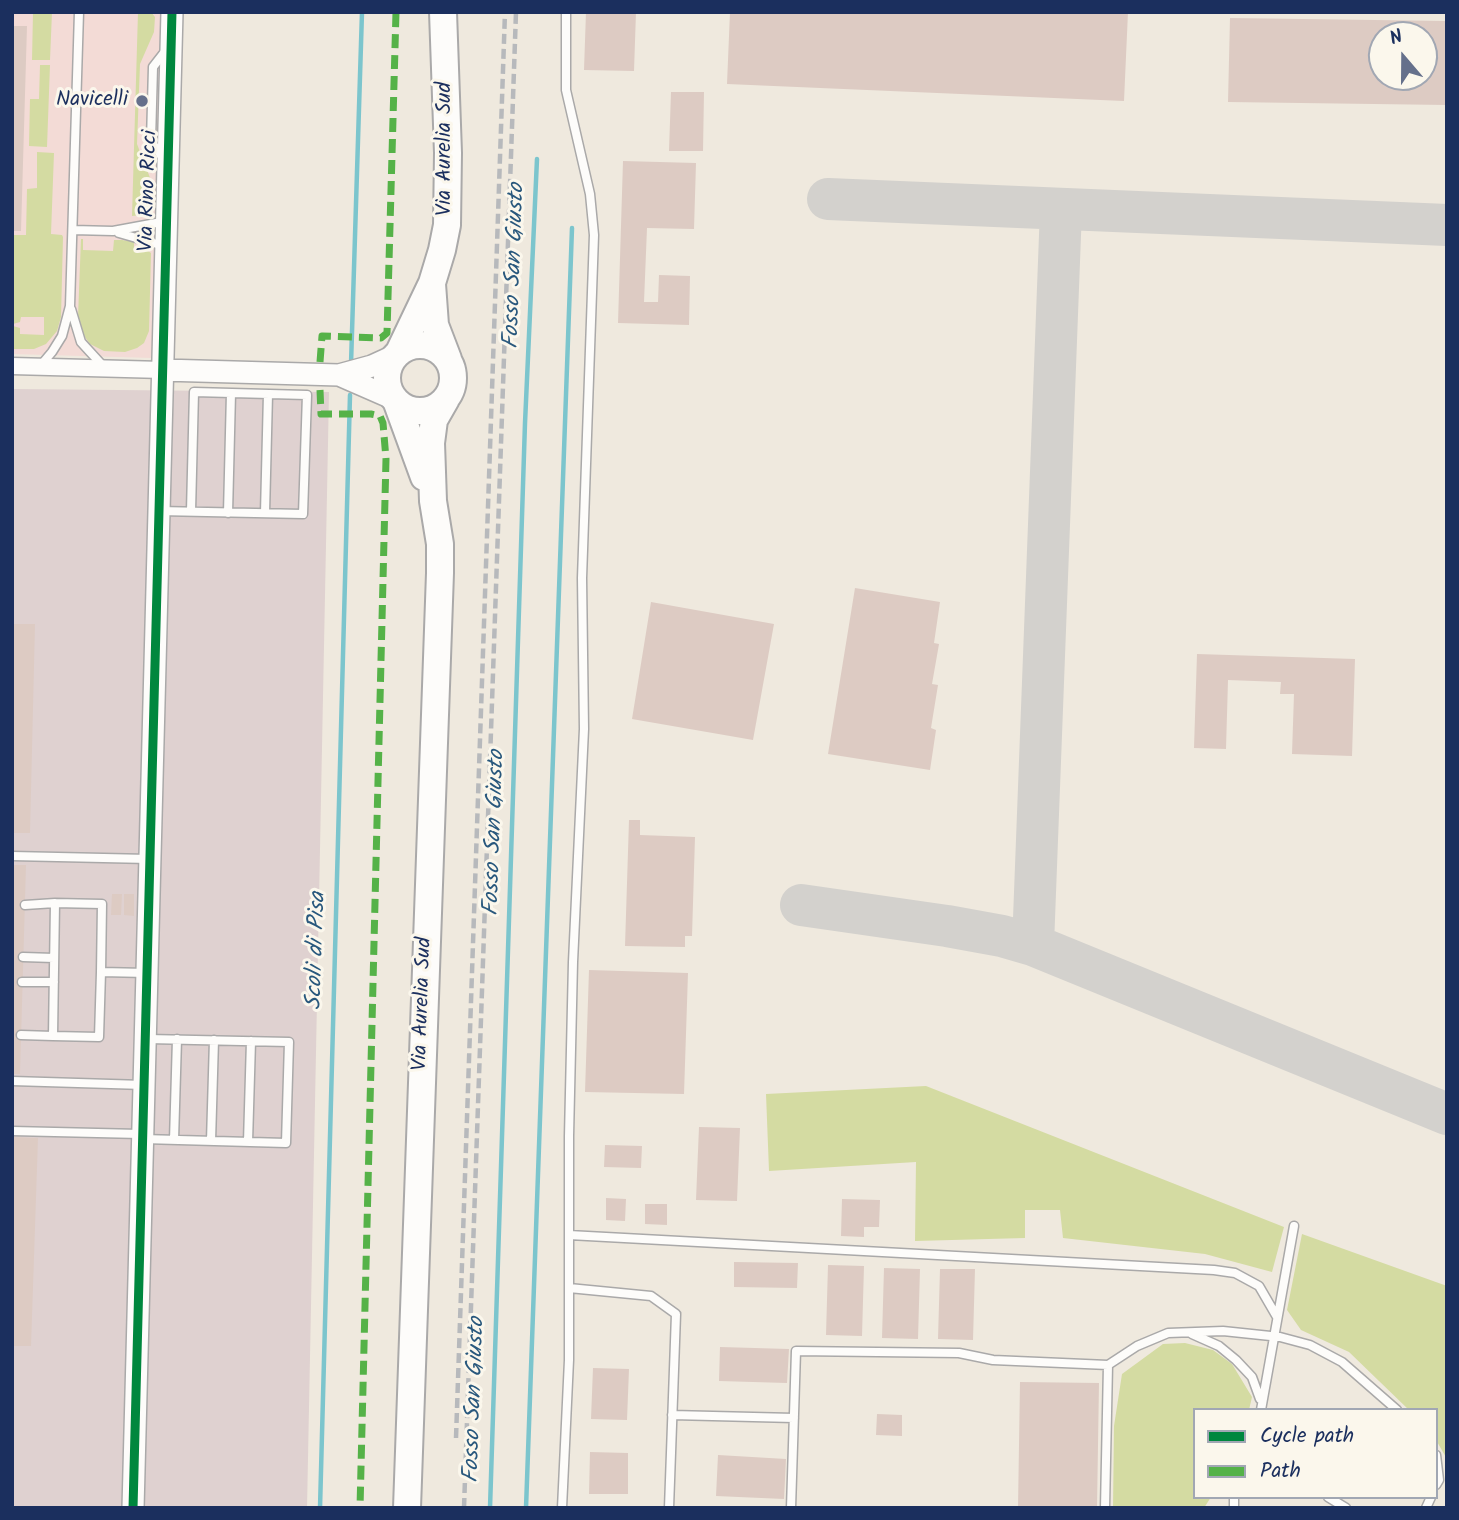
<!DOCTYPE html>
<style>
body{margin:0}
#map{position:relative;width:1459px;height:1520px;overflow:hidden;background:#efe9de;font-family:Kalam,sans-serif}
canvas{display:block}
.frame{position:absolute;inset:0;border:14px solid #1b2f5e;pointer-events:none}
.legend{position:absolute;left:1193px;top:1408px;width:245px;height:91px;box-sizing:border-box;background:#fbf7ec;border:2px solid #a1a7b3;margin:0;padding:9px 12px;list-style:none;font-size:21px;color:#1b2f5e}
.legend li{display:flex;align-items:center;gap:14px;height:35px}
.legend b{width:35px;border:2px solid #a1a7b3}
.north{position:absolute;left:1368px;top:21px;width:70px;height:70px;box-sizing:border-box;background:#fbf7ec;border:2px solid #a1a7b3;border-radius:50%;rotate:340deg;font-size:19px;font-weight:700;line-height:28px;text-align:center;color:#1b2f5e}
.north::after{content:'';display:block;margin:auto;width:24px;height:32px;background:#65708b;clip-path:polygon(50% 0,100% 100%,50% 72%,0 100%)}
</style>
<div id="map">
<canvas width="1459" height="1520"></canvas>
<div class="frame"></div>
<ul class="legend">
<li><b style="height:9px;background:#00873e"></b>Cycle path</li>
<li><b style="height:9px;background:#55b248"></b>Path</li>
</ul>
<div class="north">N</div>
</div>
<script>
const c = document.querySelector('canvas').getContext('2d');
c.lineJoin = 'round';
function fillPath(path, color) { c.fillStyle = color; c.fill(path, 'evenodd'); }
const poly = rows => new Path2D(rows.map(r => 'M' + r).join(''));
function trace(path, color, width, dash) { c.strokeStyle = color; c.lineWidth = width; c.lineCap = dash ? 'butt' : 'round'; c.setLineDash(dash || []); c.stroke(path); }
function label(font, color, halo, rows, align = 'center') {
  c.font = font + ' Kalam,sans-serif'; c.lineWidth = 6; c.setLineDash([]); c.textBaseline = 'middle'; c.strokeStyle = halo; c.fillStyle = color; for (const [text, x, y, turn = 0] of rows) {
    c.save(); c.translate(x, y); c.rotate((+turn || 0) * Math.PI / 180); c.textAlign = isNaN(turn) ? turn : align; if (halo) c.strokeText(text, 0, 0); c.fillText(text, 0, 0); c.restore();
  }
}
fillPath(poly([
 [12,12,162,12,152,358,12,354]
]), '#f3dbd6');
fillPath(poly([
 [12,389,329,392,307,1508,12,1508]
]), '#dfd1d0');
fillPath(poly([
 [33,12,52,12,50,60,32,60],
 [138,12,151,12,155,17,154,32,140,64,137,144,154,188,153,210,142,215,132,216],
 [40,65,50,65,47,147,29,146,30,99,39,99],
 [37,152,54,153,51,234,62,235,63,237,61,317,57,331,46,344,34,349,12,349,12,235,26,235,27,189,37,188],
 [21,317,44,317,44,335,20,334,20,328,13,326,13,324,20,322],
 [81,239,83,239,83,250,113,251,114,240,122,240,134,242,134,247,145,249,151,253,149,331,144,343,137,348,125,352,104,351,90,344,82,333,78,317],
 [926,1086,1284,1227,1272,1272,1205,1254,1063,1238,1060,1210,1025,1210,1025,1238,915,1241,916,1162,769,1171,766,1094],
 [1302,1234,1447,1286,1447,1459,1436,1440,1436,1410,1409,1410,1349,1352,1301,1330,1287,1310],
 [1185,1343,1213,1350,1232,1364,1252,1397,1249,1410,1195,1410,1195,1497,1211,1497,1204,1508,1113,1508,1114,1426,1122,1374,1163,1344]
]), '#d4dba2');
trace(poly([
 [351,364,362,12],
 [320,1508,350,395],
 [490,1508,525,423,537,159],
 [526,1508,572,228]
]), '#7cc5cd', 4.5);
trace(poly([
 [828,199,1447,225],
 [801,905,947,926,1002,936,1033,945,1447,1114],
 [1033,945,1061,209]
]), '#d3d1cd', 42);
fillPath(poly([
 [586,12,636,12,634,71,584,70],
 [730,12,1128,12,1124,101,727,84],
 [1230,18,1447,21,1447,105,1228,102],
 [1382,35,1424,35,1424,77,1382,77],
 [12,26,27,26,21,231,12,231],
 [671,92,704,92,703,151,669,151],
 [623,161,696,163,694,229,647,228,644,302,658,302,659,275,690,276,689,325,618,323],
 [855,588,940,602,934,643,939,644,932,684,938,685,931,728,936,730,930,770,828,754],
 [651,602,774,624,753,740,632,719],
 [12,624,35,624,30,833,12,833],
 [1197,654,1355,659,1352,756,1292,754,1294,694,1280,694,1281,682,1228,680,1226,749,1194,748],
 [629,820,640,820,640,835,695,837,692,936,685,936,685,947,625,946],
 [12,865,26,865,20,1074,12,1074],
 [112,894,122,894,121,915,111,915],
 [124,894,134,894,134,916,124,915],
 [589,970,688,973,684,1094,585,1092],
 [699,1127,740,1128,737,1201,696,1200],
 [12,1137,38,1138,31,1346,12,1346],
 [605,1145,642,1146,641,1168,604,1167],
 [606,1198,626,1199,625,1221,606,1220],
 [842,1199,880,1200,879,1227,864,1227,864,1237,841,1236],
 [645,1204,667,1204,667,1225,645,1224],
 [734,1262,798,1263,797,1288,734,1287],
 [828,1265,864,1266,862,1336,826,1335],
 [884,1268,920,1269,918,1339,882,1338],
 [940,1269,975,1269,973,1340,938,1339],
 [720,1347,789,1349,787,1383,719,1381],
 [593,1368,629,1369,627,1420,591,1419],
 [1020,1382,1099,1383,1097,1508,1018,1508],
 [877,1414,902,1415,902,1436,876,1435],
 [590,1452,628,1453,628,1494,589,1494],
 [718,1455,786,1459,784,1499,716,1496]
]), '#ddcbc3');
const service = poly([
 [162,157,151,141,153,67,167,49],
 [73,230,113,231,167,221],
 [119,233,164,246],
 [71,309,81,342,103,366],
 [41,365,52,352,62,336,70,306,79,12],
 [159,511,303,514,307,395,194,392,191,511],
 [228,513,231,393],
 [265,513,268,394],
 [12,856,149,859],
 [25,905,55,903],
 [23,957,54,958],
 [101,972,99,1037,53,1036,55,903,102,904,101,972,147,973],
 [22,982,54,982],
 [21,1035,53,1036],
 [12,1081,144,1085],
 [12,1131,140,1134],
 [143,1139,286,1143,289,1042,148,1039],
 [174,1140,177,1039],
 [211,1141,214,1040],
 [248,1142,251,1041],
 [569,1235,1214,1270,1235,1273,1259,1286,1277,1317],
 [569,1288,651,1296,676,1314,669,1508],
 [1192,1334,1219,1346,1236,1360,1252,1377,1260,1399],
 [1108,1365,1137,1346,1168,1333,1223,1331,1280,1337,1310,1345,1342,1362,1397,1410],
 [1261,1410,1294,1226],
 [672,1415,794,1418],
 [1436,1455,1439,1480,1436,1485],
 [1328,1497,1346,1508],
 [562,1508,569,1360,569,1136,573,962,584,729,582,578,594,235,590,194,566,90,566,12],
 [791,1508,796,1351,959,1353,993,1360,1108,1365,1105,1508],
 [1234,1508,1234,1497],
 [1426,1508,1431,1497]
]);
const minor = poly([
 [12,366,163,370]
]);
const tertiary = poly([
 [163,370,339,375,372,366,396,355],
 [339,375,394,399],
 [133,1508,172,12]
]);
const primary = poly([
 [432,284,435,325,448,359],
 '387 378a33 33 0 1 1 66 0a33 33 0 1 1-66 0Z',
 [399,352,432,283,442,250,447,225,448,153,443,12],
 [397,403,424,477],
 [407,1508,440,573,440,544,433,501,431,443,434,420,446,399]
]);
trace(service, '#aaa9a9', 11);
trace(minor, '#aaa9a9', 19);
trace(tertiary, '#aaa9a9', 24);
trace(primary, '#aaa9a9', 30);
trace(service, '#fdfcfa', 8);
trace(minor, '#fdfcfa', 16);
trace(tertiary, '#fdfcfa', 21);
trace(primary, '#fdfcfa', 26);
trace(poly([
 [456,1438,505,12],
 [464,1508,516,12]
]), '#b7b9bc', 4.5, [10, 5]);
trace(poly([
 [320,362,322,336,381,338,387,333,396,12],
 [320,390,321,414,371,414,380,416,383,423,386,459,360,1508]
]), '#55b248', 7, [14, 7]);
trace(poly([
 [133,1508,172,12]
]), '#00873e', 9);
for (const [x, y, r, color] of [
 [142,101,7,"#65708b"]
]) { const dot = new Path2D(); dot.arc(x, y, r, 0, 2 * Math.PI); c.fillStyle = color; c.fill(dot); trace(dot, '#fbf7ec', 2.5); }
label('21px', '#1b2f5e', '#fbf7ec', [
 ["Navicelli",128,101]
], 'right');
label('21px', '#1b2f5e', '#fbf7ec', [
 ["Via Aurelia Sud",446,149,-90],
 ["Via Rino Ricci",150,191,-88],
 ["Via Aurelia Sud",424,1004,-88]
]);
label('italic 23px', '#29587d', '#fbf7ec', [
 ["Fosso San Giusto",516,266,-88],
 ["Fosso San Giusto",496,833,-88],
 ["Scoli di Pisa",318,951,-88],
 ["Fosso San Giusto",476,1400,-88]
]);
</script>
